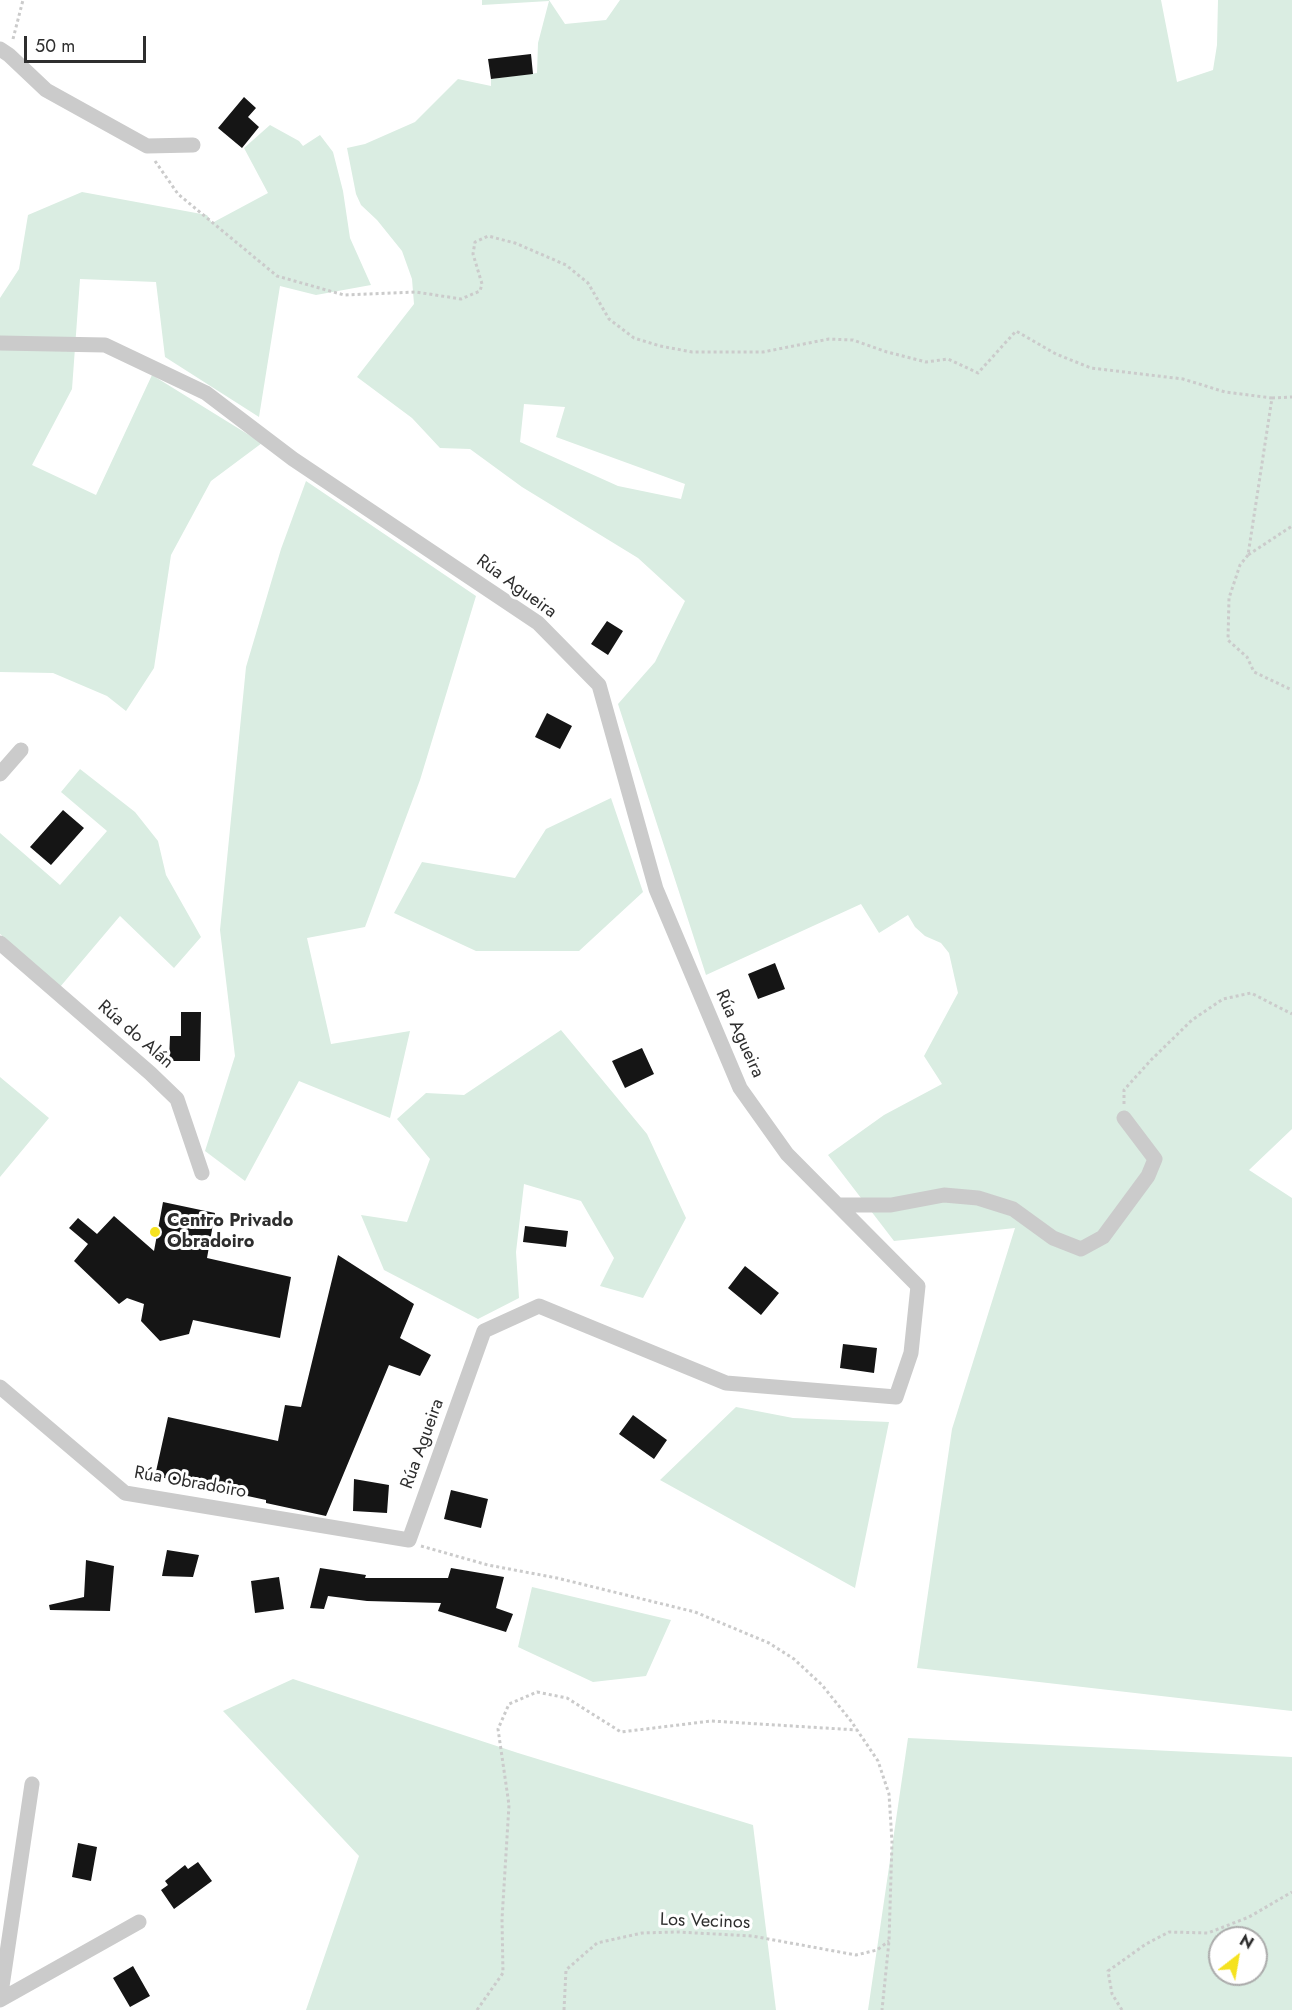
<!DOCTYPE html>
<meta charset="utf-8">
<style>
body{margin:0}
#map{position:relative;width:1292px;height:2010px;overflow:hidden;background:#fff;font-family:Jost,sans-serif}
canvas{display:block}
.north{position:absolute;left:1208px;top:1926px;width:60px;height:60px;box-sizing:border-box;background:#fff;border:2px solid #ababab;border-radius:50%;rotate:31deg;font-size:16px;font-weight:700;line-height:24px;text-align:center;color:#2e2e2e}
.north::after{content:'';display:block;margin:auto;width:21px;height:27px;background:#f5e21f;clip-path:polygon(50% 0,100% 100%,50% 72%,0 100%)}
.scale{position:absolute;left:24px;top:36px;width:122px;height:27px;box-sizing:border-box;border:3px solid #2e2e2e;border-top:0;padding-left:8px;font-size:18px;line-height:21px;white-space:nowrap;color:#2e2e2e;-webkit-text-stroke:4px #fff;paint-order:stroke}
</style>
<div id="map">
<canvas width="1292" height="2010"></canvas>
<div class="north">N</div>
<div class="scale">50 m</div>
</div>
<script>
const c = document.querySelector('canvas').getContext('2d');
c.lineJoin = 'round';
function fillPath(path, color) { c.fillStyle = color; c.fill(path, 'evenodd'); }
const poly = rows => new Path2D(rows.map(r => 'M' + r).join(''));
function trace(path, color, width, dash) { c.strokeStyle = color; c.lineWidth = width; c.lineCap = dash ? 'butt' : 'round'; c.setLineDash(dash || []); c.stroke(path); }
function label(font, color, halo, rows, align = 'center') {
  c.font = font + ' Jost,sans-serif'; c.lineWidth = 6; c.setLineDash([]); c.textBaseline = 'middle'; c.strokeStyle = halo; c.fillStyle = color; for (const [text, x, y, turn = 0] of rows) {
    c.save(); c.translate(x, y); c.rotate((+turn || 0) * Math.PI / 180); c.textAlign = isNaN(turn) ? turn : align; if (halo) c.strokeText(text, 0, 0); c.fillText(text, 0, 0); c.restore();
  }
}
fillPath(poly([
 [482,0,549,0,565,24,606,20,620,0,1161,0,1177,82,1213,70,1217,45,1218,0,1292,0,1292,1129,1249,1170,1292,1198,1292,1711,917,1668,952,1429,1015,1228,894,1241,828,1155,884,1115,942,1084,924,1056,958,993,949,953,941,943,925,936,915,927,908,915,879,933,861,904,706,975,618,704,655,662,685,601,638,558,522,487,470,449,440,448,412,418,357,377,414,304,412,279,402,251,377,220,361,205,356,194,347,148,365,144,415,122,458,79,491,86,491,79,537,73,538,43,549,1,482,5],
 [524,404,565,407,556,437,685,484,681,499,618,486,520,442],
 [270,125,299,141,303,146,320,135,333,152,343,191,350,238,371,285,316,295,280,286,259,417,165,357,156,282,80,279,72,389,32,465,96,495,152,375,262,443,211,481,171,555,154,668,126,711,107,696,53,673,0,672,0,298,19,269,28,215,82,192,207,215,212,223,268,193,244,148],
 [306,481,476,596,420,780,365,927,307,938,331,1044,410,1031,390,1118,299,1081,245,1181,205,1151,235,1056,220,930,246,667,281,549],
 [80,769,135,812,158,841,166,875,201,937,174,968,120,916,60,987,0,934,0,833,60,885,107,831,61,792],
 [611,798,643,892,579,951,476,951,394,913,422,862,515,878,546,829],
 [561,1030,647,1134,686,1218,643,1298,600,1286,614,1258,581,1201,524,1184,516,1252,519,1298,478,1319,384,1270,361,1215,407,1222,430,1159,397,1119,426,1093,464,1095],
 [0,1077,49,1118,0,1177],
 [736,1407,793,1418,889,1422,855,1588,660,1480],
 [532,1587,671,1620,646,1676,593,1682,518,1647],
 [293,1679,518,1753,753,1825,776,2010,306,2010,359,1856,223,1711],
 [908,1738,1292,1757,1292,2010,868,2010],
 [1220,1938,1256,1938,1256,1974,1220,1974]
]), '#daede2');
fillPath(poly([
 [531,54,533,74,491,79,488,59],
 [244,97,256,108,248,117,259,127,242,148,218,128],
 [607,621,623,631,608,655,591,644],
 [547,713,572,726,560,749,535,737],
 [63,810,84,828,51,865,30,847],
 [775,963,785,989,758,999,748,974],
 [181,1012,201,1012,200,1061,169,1061,170,1036,181,1036],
 [642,1048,654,1074,625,1088,612,1061],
 [163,1202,215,1213,207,1258,291,1277,280,1338,193,1320,189,1334,160,1341,141,1321,144,1304,127,1298,119,1304,74,1261,88,1244,69,1228,78,1218,97,1234,114,1216,154,1251],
 [525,1226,568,1231,566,1247,523,1242],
 [338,1255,414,1304,400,1338,431,1355,420,1376,389,1365,326,1516,266,1503,266,1500,155,1476,168,1417,278,1441,285,1405,301,1407],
 [745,1266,779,1293,761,1315,728,1288],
 [843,1344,877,1348,874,1373,840,1368],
 [633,1415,667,1440,654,1459,619,1434],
 [354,1479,389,1485,387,1513,353,1511],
 [451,1490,488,1499,481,1528,444,1519],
 [167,1550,199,1555,193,1577,162,1576],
 [86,1560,114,1566,110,1611,50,1610,49,1605,84,1597],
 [320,1568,366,1575,365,1578,448,1578,451,1568,504,1577,496,1608,513,1614,506,1632,438,1611,441,1603,367,1601,328,1596,324,1609,310,1608],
 [279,1577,284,1609,255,1613,251,1581],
 [78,1843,97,1847,91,1881,72,1877],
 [198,1862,212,1881,174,1909,161,1890,168,1885,165,1881,185,1865,188,1869],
 [133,1966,150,1996,130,2007,113,1978]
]), '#151515');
trace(poly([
 [13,39,23,0],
 [155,161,178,194,277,276,344,295,416,292,461,299,480,291,482,284,473,254,475,242,488,236,515,243,566,265,588,283,609,319,634,338,660,346,692,352,763,352,829,339,853,340,887,352,926,362,948,359,978,373,1016,331,1056,354,1091,368,1183,379,1225,392,1272,398,1248,555,1292,526],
 [1272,398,1292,397],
 [1248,555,1240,565,1229,598,1228,640,1247,657,1254,672,1292,690],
 [1124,1104,1124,1090,1151,1060,1192,1020,1223,999,1251,993,1292,1014],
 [421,1546,488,1565,557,1578,695,1612,769,1643,794,1659,822,1685,851,1721,878,1761,889,1794,892,1842,889,1941,882,2010],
 [477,2010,503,1973,502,1919,509,1805,498,1729,509,1704,537,1692,567,1698,621,1732,711,1721,857,1730],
 [564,2010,566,1970,597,1943,642,1933,678,1932,752,1936,856,1955,877,1950,889,1941],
 [1122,2010,1112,1994,1108,1971,1146,1944,1169,1932,1208,1933,1249,1917,1292,1892]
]), '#cbcbcb', 3, [3, 3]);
trace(poly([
 [0,49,9,55,46,90,147,146,193,145],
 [0,343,105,345,206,393,293,459,538,623,599,685,656,889,740,1088,787,1154,918,1286,911,1353,896,1397,726,1383,539,1306,484,1331,409,1540,125,1493,0,1387],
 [0,774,21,750],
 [0,943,150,1073,177,1099,202,1173],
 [838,1205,891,1205,944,1195,978,1198,1013,1209,1053,1238,1081,1249,1103,1237,1148,1176,1155,1159,1124,1118],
 [0,2000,32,1784],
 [0,2000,139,1922]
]), '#cbcbcb', 15);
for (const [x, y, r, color] of [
 [155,1232,6,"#f5e21f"]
]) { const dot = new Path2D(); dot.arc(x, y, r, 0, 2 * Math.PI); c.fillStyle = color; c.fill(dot); trace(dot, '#fff', 2); }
label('18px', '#2e2e2e', '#fff', [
 ["Rúa Agueira",516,587,36],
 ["Rúa Agueira",739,1034,66],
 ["Rúa do Alán",135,1035,41],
 ["Rúa Agueira",423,1444,-70],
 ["Rúa Obradoiro",190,1483,10],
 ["Los Vecinos",705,1922,2]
]);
label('bold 18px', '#2e2e2e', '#fff', [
 ["Centro Privado",167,1222],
 ["Obradoiro",167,1243]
], 'left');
</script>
